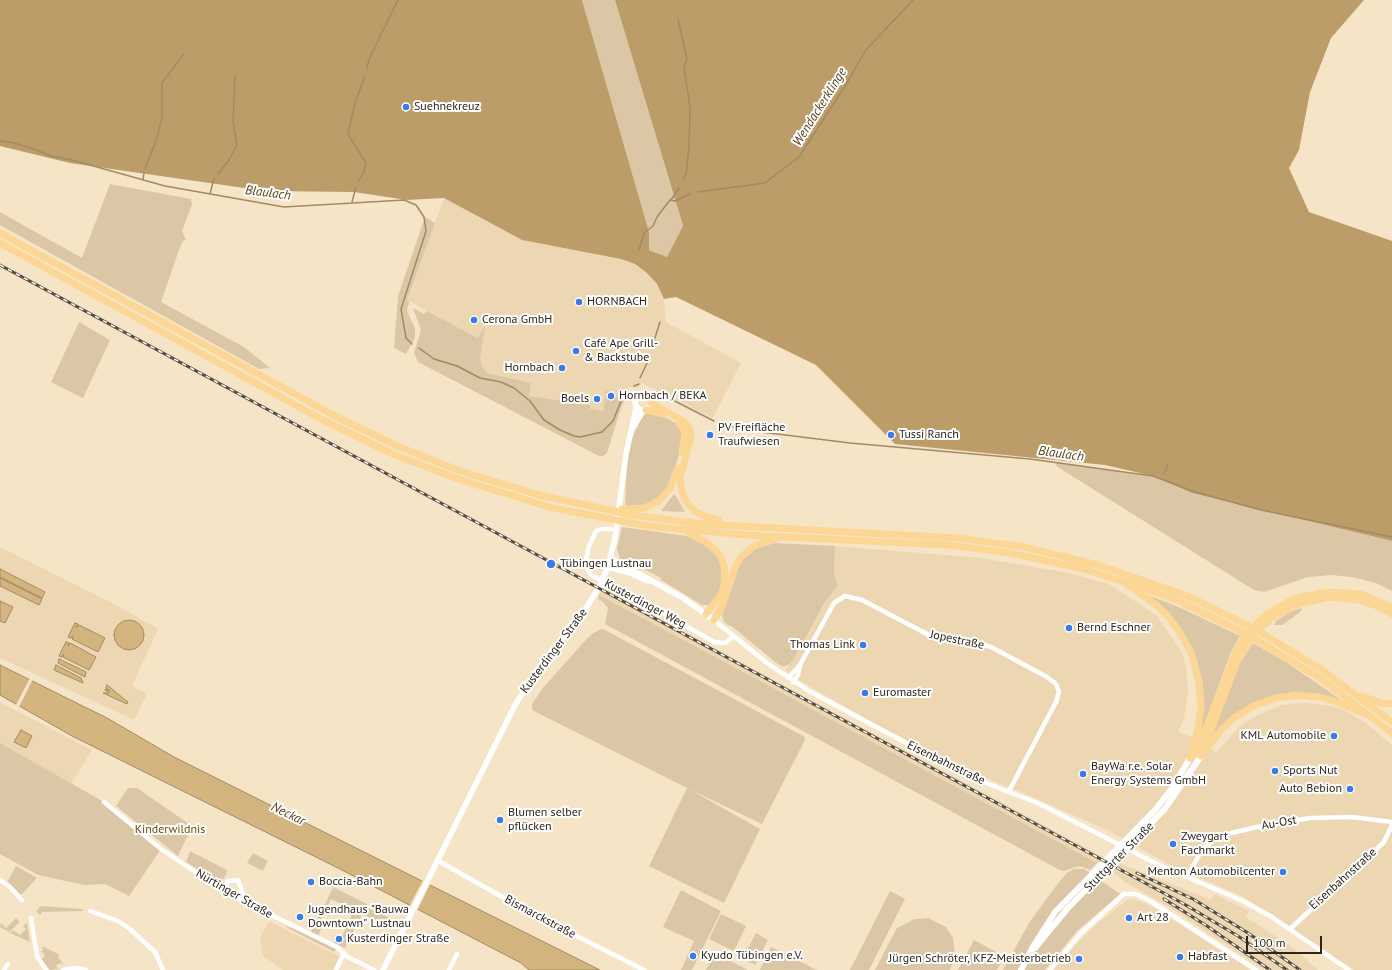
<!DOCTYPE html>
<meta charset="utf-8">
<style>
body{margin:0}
#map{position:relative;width:1392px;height:970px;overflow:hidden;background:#f6e4c6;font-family:"PT Sans",sans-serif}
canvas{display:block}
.scale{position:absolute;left:1246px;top:936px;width:76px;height:18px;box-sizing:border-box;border:2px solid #2d261b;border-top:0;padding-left:5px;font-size:12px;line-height:14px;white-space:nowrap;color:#2d261b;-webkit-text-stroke:3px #fff;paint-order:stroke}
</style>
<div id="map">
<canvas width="1392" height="970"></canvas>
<div class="scale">100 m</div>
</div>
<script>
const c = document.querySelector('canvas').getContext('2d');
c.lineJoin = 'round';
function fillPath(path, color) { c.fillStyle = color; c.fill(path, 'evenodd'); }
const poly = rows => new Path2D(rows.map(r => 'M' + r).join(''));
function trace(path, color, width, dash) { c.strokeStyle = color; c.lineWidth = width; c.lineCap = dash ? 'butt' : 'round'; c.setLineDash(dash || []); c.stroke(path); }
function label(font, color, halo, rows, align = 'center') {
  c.font = font + ' "PT Sans",sans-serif'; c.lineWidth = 4; c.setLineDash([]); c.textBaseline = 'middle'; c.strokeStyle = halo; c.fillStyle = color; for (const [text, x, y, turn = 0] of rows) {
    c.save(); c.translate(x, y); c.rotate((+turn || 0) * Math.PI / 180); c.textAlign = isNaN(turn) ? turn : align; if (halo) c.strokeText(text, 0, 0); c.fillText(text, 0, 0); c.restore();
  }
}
fillPath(poly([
 [444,198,522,240,621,259,635,264,647,273,657,285,664,299,666,322,741,363,713,418,642,383,637,388,629,387,620,395,624,402,620,410,607,453,467,362,478,338,407,300],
 [835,546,981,558,1069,573,1109,584,1156,615,1182,652,1186,669,1188,694,1184,718,1178,732,1194,738,1216,753,1241,725,1260,714,1282,705,1306,703,1331,706,1342,709,1363,721,1392,745,1392,970,1354,970,1242,896,1170,865,1107,830,1021,792,962,769,875,724,801,681,785,670,795,657,829,596,838,585,834,575],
 [0,547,120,607,158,629,132,686,147,694,134,720,0,658],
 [603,588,1097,854,1211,900,1214,894,1249,911,1246,917,1292,947,1318,970,1264,970,1169,907,1125,882,1112,871,599,595],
 [0,702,92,750,71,784,0,743],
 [1129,899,1137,900,1151,906,1251,970,1053,970,1076,944,1100,921],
 [269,921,340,957,334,970,283,970,263,956,260,937]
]), '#edd7b3');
fillPath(poly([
 [582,0,615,0,683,227,667,257,649,250,649,232],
 [110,184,191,199,192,205,182,231,186,240,183,241,179,250,161,302,244,347,270,368,259,369,0,225,0,212,82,258],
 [425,217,435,223,407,300,409,302,407,311,415,328,415,338,406,354,394,348,398,296],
 [413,308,424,314,427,311,478,338,485,326,480,360,483,368,487,373,531,383,529,396,562,401,562,399,566,399,565,402,590,405,590,409,603,411,606,390,621,398,624,402,620,410,607,453,603,456,599,456,418,362,414,353,421,330],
 [79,322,110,340,83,398,51,382],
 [649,412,656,413,678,424,682,429,682,444,673,475,669,486,660,497,646,505,625,508,627,462,632,439,642,415],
 [1057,462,1153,476,1192,493,1392,541,1392,591,1376,583,1352,577,1331,575,1308,577,1264,592,1254,590,1056,466],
 [674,494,676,496,685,512,661,511],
 [622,527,687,536,707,544,723,564,723,585,711,605,702,605,661,580,661,578,640,567,639,570,637,569,620,559,617,549],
 [774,543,835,546,834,575,838,585,825,602,795,657,790,664,783,667,775,662,733,627,728,625,724,622,722,615,741,561,750,551],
 [599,595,719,659,1097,863,1090,870,1080,866,1063,871,1058,869,605,624,608,608,602,601,598,599],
 [1150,596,1181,608,1240,636,1231,652,1202,730,1201,730,1204,701,1202,681,1194,651],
 [1301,608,1302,610,1299,613,1282,625,1274,625,1276,621,1290,612],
 [601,629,605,630,805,737,804,742,762,824,689,789,760,829,724,903,649,866,687,788,532,710,532,704,542,689,583,643,592,634],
 [1253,643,1286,662,1343,701,1322,695,1258,701,1212,737,1240,663],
 [0,743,104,802,161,849,129,896,105,884,84,885,38,875,0,854],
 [128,788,137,788,192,826,178,856,116,806],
 [190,851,227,870,226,875,220,884,186,862],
 [253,853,268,861,263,871,247,863],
 [16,866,37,878,21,895,7,882],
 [1074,869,1084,869,1120,894,1077,931,1045,970,1003,970,1029,923,1056,886,1067,873],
 [333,887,367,904,362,914,331,899,326,910,323,909],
 [681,890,721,911,692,970,681,970,694,941,663,927],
 [890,891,905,899,869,970,850,970],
 [41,906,81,909,84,911,42,912,40,915,36,911],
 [369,908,394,920,390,928,365,915],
 [322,910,325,911,318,927,321,929,318,936,311,932],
 [353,912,361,916,345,948,334,943,336,939,340,941],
 [721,914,746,926,734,951,709,939],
 [16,918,20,922,9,932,0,927,1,923,6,928],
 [928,918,946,927,953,938,955,958,950,970,875,970,897,928,915,919],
 [27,922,27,923,30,942,10,933,13,930,20,935,26,929,23,926],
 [282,925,292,928,336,949,334,952],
 [756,933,768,940,755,965,743,958],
 [974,940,1004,956,997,970,958,970],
 [42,946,60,955,58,957,65,966,61,963,56,965,58,969,50,970,41,958,45,957,43,952,39,952,43,951],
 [771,947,817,970,760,970],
 [715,953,748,970,706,970]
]), '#dbc7a6');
fillPath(poly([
 [0,0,582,0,649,232,649,250,667,257,683,226,615,0,1364,0,1331,38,1310,92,1299,150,1289,168,1309,212,1392,241,1392,541,1192,493,1153,476,1105,465,895,444,816,365,676,297,664,299,657,284,647,273,635,264,621,259,522,240,444,198,407,200,354,192,265,191,70,163,0,146]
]), '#bc9d69');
const water = poly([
 [0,569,45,592,42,598,0,577,0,569],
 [0,578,42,599,39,605,0,586,0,578],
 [0,601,13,607,5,623,0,621,0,601],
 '114 635a15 15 0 1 1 30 0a15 15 0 1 1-30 0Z',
 [75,623,78,624,76,628,79,625,105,638,98,652,72,639,73,636,71,638,68,637,75,623],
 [66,642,69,643,68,646,70,643,96,657,89,670,63,657,64,654,62,657,59,656,66,642],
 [59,659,86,672,85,677,58,663,59,659],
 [0,665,107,718,174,757,600,970,529,970,521,963,344,871,72,736,0,695,0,665],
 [56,665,81,678,83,683,54,670,56,665],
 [107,685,128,702,127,704,103,693,109,693,105,690,105,689,110,691,106,688,107,685],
 [21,730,32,736,26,748,14,742,21,730]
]);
fillPath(water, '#d4b580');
trace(water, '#a28a62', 1);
fillPath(poly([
 [30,678,33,679,19,707,16,705],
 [424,878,431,882,417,911,409,907]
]), '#f6e4c6');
trace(poly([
 [678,19,687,59,684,68,690,107,689,147,686,175,683,179],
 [367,68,369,59,398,0],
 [0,141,14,143,37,150,50,156,72,160,165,186,284,207,404,200,416,205,424,217,426,231,401,309,406,338,412,344],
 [145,169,157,138,162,117,162,83,184,54],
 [218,174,229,160,237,145,233,121,235,76],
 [143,180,144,173],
 [359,180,364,172,366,163,348,134,355,103,365,76],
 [697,192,765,183,799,157,847,83,865,51,913,0],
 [210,194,214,178],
 [671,200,679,188],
 [352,202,356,187],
 [639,250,644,233,653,226,657,217,670,200,675,201,690,194],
 [652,347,660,322],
 [419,348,434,359,457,366,480,378,501,382,514,388,530,401,544,420,560,430,574,436,580,437,602,432,613,421,621,401],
 [640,378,647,363],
 [634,386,639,384],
 [657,392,714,421],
 [722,424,745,430,850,443,1030,459,1153,476,1195,492,1261,510,1392,537],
 [1164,474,1168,464]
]), '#a28a62', 1.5);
trace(poly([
 [611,529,601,529,596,531,589,546,585,565,591,575,639,599,714,642,725,643,734,636],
 [714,620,767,663,809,691,968,776,1040,804,1157,864,1243,901,1272,917,1349,970],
 [788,678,800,665],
 [793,682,798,675,800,665,834,603,845,596,862,600,929,635,975,642,991,647,1047,677,1056,684,1059,692,1056,702,1009,791],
 [104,802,161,849,206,879,259,909,337,947,348,957,374,970],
 [437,860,527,911,644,970],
 [1187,877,1203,848,1214,840,1231,833,1266,825,1310,818,1352,817,1392,822],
 [0,880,9,886,22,900],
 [228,891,226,887,228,881,238,880,246,902],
 [90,911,118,921,130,929,155,952,163,970],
 [31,918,37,956,46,970],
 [1290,929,1384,842,1392,825],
 [4,970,8,964],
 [63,970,77,968,86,970],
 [336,970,344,953],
 [449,970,457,954],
 [1050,970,1081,933,1124,894,1136,894,1152,902,1256,970]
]), '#fff', 4.5);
trace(poly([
 '635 402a8 8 0 1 1 16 0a8 8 0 1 1-16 0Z',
 [634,426,643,411],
 [610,558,683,598,714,620],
 [608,567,630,573,648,581],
 [383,970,515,705,540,666,585,610,599,587,608,567,615,538,626,454,636,408]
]), '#fff', 5.5);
trace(poly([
 [1035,948,1067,909,1164,810,1201,756],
 [1021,970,1034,945,1055,912,1155,810,1173,787,1190,758]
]), '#fff', 6);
trace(poly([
 [0,233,335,416,397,446,460,471,539,495,632,515,701,524,958,538,1024,547,1098,565,1185,595,1255,629,1322,670,1392,722],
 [0,243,321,419,395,455,461,480,553,508,648,526,745,535,947,545,1010,553,1084,569,1137,586,1179,601,1250,636,1320,678,1392,733],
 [651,403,683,421,689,427,691,437,680,478,682,492,687,503,695,511,704,516,719,520],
 [646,410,663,414],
 [679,423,685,432,682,452],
 [622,509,645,508,659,501,670,488,678,468],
 [687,531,692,535,706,542,714,549,721,557,724,567,725,580,722,593,706,614],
 [1128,585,1155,604,1167,615,1181,634,1192,655,1199,682,1201,707,1198,729,1191,752],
 [714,620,721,608,735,567,741,557,754,546,778,538],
 [1362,696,1381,703,1392,704],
 [1208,747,1222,729,1234,718,1253,706,1276,698,1297,695,1320,697,1337,702,1366,714],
 [1201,756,1238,659,1254,634,1273,617,1299,604,1330,597,1359,600,1377,606,1392,614],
 [1190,758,1196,751,1205,731,1236,651,1249,631,1267,614,1293,599,1326,592,1361,594,1392,607]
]), '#fbd694', 7);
const rail = poly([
 [0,265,1184,904,1238,936,1287,970],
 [1137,873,1193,899,1248,933,1300,970],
 [1164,899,1207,926,1270,970]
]);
trace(rail, '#564d3e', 3);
trace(rail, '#fff', 1.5, [4.5]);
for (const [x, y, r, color] of [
 [406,107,4,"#3a7be9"],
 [579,302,4,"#3a7be9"],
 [474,320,4,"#3a7be9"],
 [576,351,4,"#3a7be9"],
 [562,368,4,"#3a7be9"],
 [611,396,4,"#3a7be9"],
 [597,399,4,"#3a7be9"],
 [710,435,4,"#3a7be9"],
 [891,435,4,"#3a7be9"],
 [551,564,5,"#3a7be9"],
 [1069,628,4,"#3a7be9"],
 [863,645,4,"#3a7be9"],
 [865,693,4,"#3a7be9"],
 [1334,736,4,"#3a7be9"],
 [1275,771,4,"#3a7be9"],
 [1083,774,4,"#3a7be9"],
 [1350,789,4,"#3a7be9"],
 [500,820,4,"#3a7be9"],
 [1173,844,4,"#3a7be9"],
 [1283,872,4,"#3a7be9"],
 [311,882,4,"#3a7be9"],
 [300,917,4,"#3a7be9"],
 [1129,918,4,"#3a7be9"],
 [339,939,4,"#3a7be9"],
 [693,956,4,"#3a7be9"],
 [1180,957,4,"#3a7be9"],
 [1079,959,4,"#3a7be9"]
]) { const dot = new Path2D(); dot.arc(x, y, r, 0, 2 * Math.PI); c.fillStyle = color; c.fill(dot); trace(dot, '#fff', 1.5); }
label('12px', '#2d261b', '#fff', [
 ["Suehnekreuz",414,107],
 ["HORNBACH",587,302],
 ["Cerona GmbH",482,320],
 ["Café Ape Grill-",584,344],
 ["& Backstube",584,358],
 ["Hornbach",554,368,"right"],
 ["Hornbach / BEKA",619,396],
 ["Boels",589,399,"right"],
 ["PV Freifläche",718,428],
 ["Traufwiesen",718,442],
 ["Tussi Ranch",899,435],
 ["Tübingen Lustnau",560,564],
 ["Bernd Eschner",1077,628],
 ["Thomas Link",855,645,"right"],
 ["Euromaster",873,693],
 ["KML Automobile",1326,736,"right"],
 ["BayWa r.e. Solar",1091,767],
 ["Energy Systems GmbH",1091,781],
 ["Sports Nut",1283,771],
 ["Auto Bebion",1342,789,"right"],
 ["Blumen selber",508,813],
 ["pflücken",508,827],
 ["Zweygart",1181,837],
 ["Fachmarkt",1181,851],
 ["Menton Automobilcenter",1275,872,"right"],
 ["Boccia-Bahn",319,882],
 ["Jugendhaus \"Bauwa",308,910],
 ["Downtown\" Lustnau",308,924],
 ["Art 28",1137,918],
 ["Kusterdinger Straße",347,939],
 ["Kyudo Tübingen e.V.",701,956],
 ["Habfast",1188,957],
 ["Jürgen Schröter, KFZ-Meisterbetrieb",1071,959,"right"]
], 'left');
label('12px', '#2d261b', '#fff', [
 ["Kusterdinger Weg",645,604,28],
 ["Jopestraße",957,640,12],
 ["Kusterdinger Straße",554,651,-53],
 ["Eisenbahnstraße",946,763,26],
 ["Au-Ost",1279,823,-10],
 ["Stuttgarter Straße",1119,857,-45],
 ["Eisenbahnstraße",1343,879,-42],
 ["Nürtinger Straße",234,894,30],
 ["Bismarckstraße",540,917,28]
]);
label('12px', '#6a4b08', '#fff', [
 ["Kinderwildnis",170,830]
]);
label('italic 13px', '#574117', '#fff', [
 ["Wendackerklinge",820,107,-58],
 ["Blaulach",268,193,7],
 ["Blaulach",1061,454,8],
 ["Neckar",288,814,26]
]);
</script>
